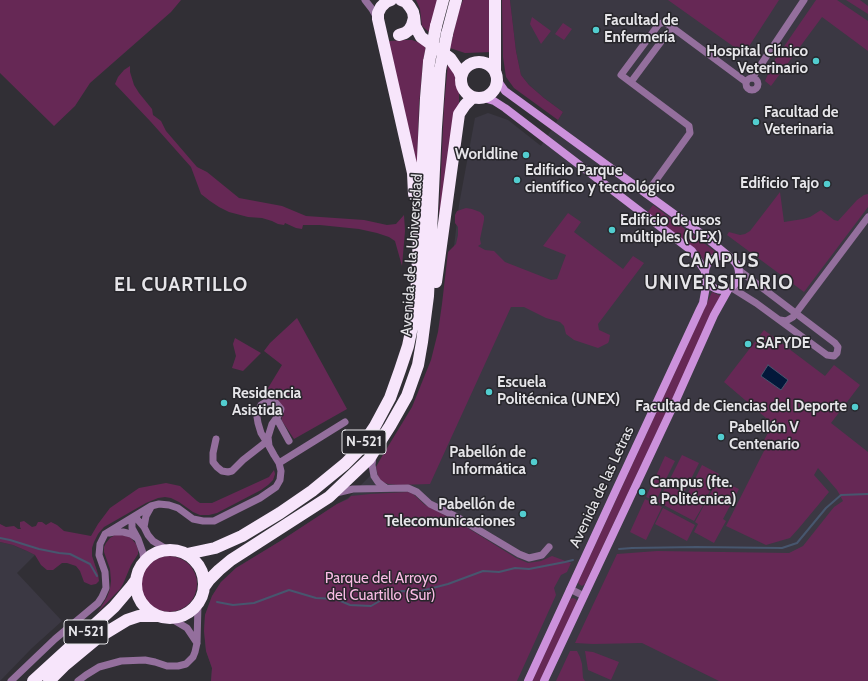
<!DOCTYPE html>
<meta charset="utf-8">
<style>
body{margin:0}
canvas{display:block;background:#312f35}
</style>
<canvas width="868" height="681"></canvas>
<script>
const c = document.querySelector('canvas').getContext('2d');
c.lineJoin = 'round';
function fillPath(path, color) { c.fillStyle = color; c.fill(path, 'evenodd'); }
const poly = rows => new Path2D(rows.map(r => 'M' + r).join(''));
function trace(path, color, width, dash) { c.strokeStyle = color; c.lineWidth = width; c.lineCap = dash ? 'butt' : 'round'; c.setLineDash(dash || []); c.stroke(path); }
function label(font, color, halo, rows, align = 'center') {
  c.font = font + ' Cabin,sans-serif'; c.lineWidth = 3; c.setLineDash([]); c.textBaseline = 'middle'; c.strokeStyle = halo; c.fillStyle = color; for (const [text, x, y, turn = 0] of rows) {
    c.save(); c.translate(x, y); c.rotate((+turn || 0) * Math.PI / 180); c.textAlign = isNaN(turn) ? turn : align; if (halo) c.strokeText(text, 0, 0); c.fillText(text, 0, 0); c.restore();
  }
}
fillPath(poly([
 [510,0,868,0,868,681,211,681,212,668,206,651,204,631,205,615,212,596,221,582,236,568,282,540,337,504,348,498,387,459,417,407,438,350,449,288,459,205,475,118,488,113,508,120,541,146,563,112,544,98,529,85,521,75,516,51],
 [0,542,13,545,27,551,35,555,17,573,62,621,32,648,0,681]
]), '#3b3843');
fillPath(poly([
 [0,0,181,0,171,12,90,83,75,106,54,126,0,73],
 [416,0,438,0,429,32,422,26,420,9],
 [463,0,492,0,493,52,465,53,450,48,459,10],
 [502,0,510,0,516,51,521,75,529,85,544,98,563,112,558,120,514,88,506,77,503,57],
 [668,0,779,0,744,54],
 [816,0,837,0,868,21,868,51,822,17,771,86,765,81,774,61],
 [846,0,860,0,868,6,868,14],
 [532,17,551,31,541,44,530,24],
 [563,23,572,29,564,40,555,34],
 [404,40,412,40,426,45,423,62,419,105,417,164,387,42,390,41],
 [448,63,455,74,455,81,459,93,459,103,438,237,444,107],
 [130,66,130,72,134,85,139,93,152,109,153,115,161,121,166,131,197,167,207,172,239,198,282,206,306,216,364,220,387,225,396,224,404,215,405,231,402,266,395,241,389,237,377,233,359,229,320,225,303,225,302,229,296,228,285,223,284,225,278,224,272,221,262,218,248,217,229,212,219,207,210,201,201,194,191,167,151,122,115,84,118,77,124,70],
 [780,192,784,222,803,219,810,217,821,210,834,220,838,221,857,200,864,195,868,194,868,207,804,292,727,235,729,232,740,235,745,234,750,231],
 [653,205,717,253,707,257,704,261,700,254,694,248,647,213],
 [466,208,472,209,480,212,484,216,484,220,480,239,481,244,478,246,485,250,494,251,505,262,551,280,557,279,566,255,543,246,568,213,581,222,574,232,623,269,633,256,644,263,598,324,599,330,610,335,609,341,608,343,598,348,574,340,566,334,564,326,560,322,546,318,524,307,511,307,430,484,398,485,388,484,381,481,378,476,376,467,381,458,412,407,431,360,438,332,442,304,448,252,456,244,458,235,458,227,455,223,455,215,457,211],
 [712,292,721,296,585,584,582,586,579,584,578,582],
 [297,318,347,409,294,439,282,421,281,409,270,402,262,398,282,365,264,351,270,343],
 [764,330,825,376,834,365,860,385,831,423,868,452,868,681,719,681,642,643,593,644,575,643,617,554,657,551,789,553,803,546,834,507,843,501,837,490,818,468,814,475,829,492,799,528,790,538,766,545,726,526,767,445,763,442,773,424,724,382],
 [235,338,261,353,243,371,232,368,236,356,233,344],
 [682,455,699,463,685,491,668,483],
 [665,456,675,461,665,481,656,476],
 [702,465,719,474,704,502,688,493],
 [274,470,275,474,273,480,268,485,261,490,217,513,209,515,200,515,193,512,179,502,171,498,165,497,158,498,146,503,104,527,98,534,94,542,92,548,92,556,98,574,99,581,96,584,91,585,84,582,80,571,76,566,67,563,62,563,53,570,47,570,41,565,35,555,27,551,13,545,0,542,0,524,6,527,14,526,18,529,21,529,20,527,20,522,24,521,32,527,36,526,38,522,42,522,46,525,51,522,57,525,64,531,91,536,98,524,110,508,139,488,166,483,180,486,197,501,200,503,212,503,269,477],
 [655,477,665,482,656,501,646,497],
 [718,479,739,489,723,519,726,521,714,543,694,532,698,524,695,522],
 [667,484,704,504,694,521,658,502],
 [408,492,413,494,425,505,458,522,516,558,528,563,541,561,552,556,571,563,567,572,561,575,554,588,556,595,517,681,211,681,212,668,206,651,204,631,205,615,212,596,221,582,236,568,282,540,337,504,348,499,351,496,370,494],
 [645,499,662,507,646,540,630,532],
 [663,508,695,525,687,541,655,524],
 [115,535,121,535,130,537,136,544,138,550,138,554,131,565,123,584,120,589,98,612,107,597,110,589,111,581,110,569,104,552,104,547,106,543,110,538],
 '141 584a28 28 0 1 1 56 0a28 28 0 1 1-56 0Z',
 [573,598,576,599,577,602,540,681,532,681,570,599],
 [570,651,577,651,580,657,582,664,583,678,585,681,556,681],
 [585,651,593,652,619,662,611,680,588,670]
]), '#662855');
const water = poly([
 [768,365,788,380,781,390,761,376,768,365]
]);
fillPath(water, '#03183a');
trace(water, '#47566e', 1);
trace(poly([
 [0,538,10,540,39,549,59,553,70,554,90,564,97,576],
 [619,549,632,548,696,547,782,548,797,543,826,508,841,495,868,494],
 [217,602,233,605,254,603,289,590,316,598,336,599,350,605,371,606,390,595,402,591,417,592,448,584,483,571,499,572,515,568,529,569,565,562,573,560]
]), '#47566e', 2);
trace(poly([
 [365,0,372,9,377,18],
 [752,78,804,0],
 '746 84a6 6 0 1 1 12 0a6 6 0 1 1-12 0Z',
 [631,82,672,27],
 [646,194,690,133,689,126,621,75,659,24,665,22,746,82],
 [732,288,756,303,827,355,834,356,837,353,838,347,835,343,740,271],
 [780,320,786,321,793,317,868,217],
 [277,419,289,441],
 [216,439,213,453,213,462,217,467,222,471,228,472,232,471,243,460,266,442],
 [373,456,372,465,374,476,378,482,386,488],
 [279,463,345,422],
 [336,493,353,489,408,488,417,492,430,504,457,517,519,554,529,558,542,555,549,547],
 [132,518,137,519,144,527,148,535,153,541,168,550],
 [132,518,132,528,138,539,143,553,144,563],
 [144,527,146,516,151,507],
 [109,533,114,532,123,532,131,534,137,538],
 [570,589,584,596],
 [172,619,187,628,197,643],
 [11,681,55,639,98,603,102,597,106,588,105,572,99,555,100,544,105,534,151,506,159,504,169,505,178,508,193,519,203,521,214,521,260,498,276,487,280,480,281,471,279,463,274,455,269,446,261,433,258,423,257,417,258,411,261,405,266,402,270,402,276,403,281,409,280,413,272,424,268,437,269,446],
 [78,681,86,675,99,667,121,661,145,660,155,662,167,666,178,666,186,664,193,657,195,652,197,643,198,604]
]), '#946f9d', 7);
trace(poly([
 [497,78,500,84,505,91,703,235,731,258],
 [484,98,494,101,505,108,692,251,705,271],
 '705 273a17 17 0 1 1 34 0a17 17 0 1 1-34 0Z',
 [528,681,616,490,700,309,703,303,707,281],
 [544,681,676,400,714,315,728,290]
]), '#cc91db', 8);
trace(poly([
 [391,0,386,2,381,7,378,13,378,19,413,173,414,194],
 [495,0,495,71],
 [414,16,415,26,421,37,450,58,459,71,461,76],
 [436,26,443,0],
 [447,34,456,0],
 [399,35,405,33,409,30,412,25,414,18,413,12,410,7,406,2,401,0],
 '461 80a18 18 0 1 1 36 0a18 18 0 1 1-36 0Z',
 [436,282,459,114,465,105,473,97],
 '136 584a34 34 0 1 1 68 0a34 34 0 1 1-68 0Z',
 [187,554,215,548,242,536,280,513,312,491,345,464,359,450,375,426,390,398,400,370,408,346,413,322,416,297,426,98,429,62],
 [204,587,209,580,219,570,231,560,329,497,369,459,390,426,407,396,418,365,422,342,428,296,436,127,440,70],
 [33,681,114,607,131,587,136,580],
 [49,681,64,666,99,637,127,620,139,616,156,616]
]), '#f7e5fb', 12);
trace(poly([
 [429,62,436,26],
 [440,70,447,34]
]), '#f7e5fb', 12);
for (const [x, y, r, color] of [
 [596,30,4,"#52cdcf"],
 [816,61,4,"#52cdcf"],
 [756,122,4,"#52cdcf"],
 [526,155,4,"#52cdcf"],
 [517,180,4,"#52cdcf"],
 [827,184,4,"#52cdcf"],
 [612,230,4,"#52cdcf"],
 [748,344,4,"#52cdcf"],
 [489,392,4,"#52cdcf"],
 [224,403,4,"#52cdcf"],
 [855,407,4,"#52cdcf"],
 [721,437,4,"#52cdcf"],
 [534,462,4,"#52cdcf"],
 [642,492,4,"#52cdcf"],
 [523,514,4,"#52cdcf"]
]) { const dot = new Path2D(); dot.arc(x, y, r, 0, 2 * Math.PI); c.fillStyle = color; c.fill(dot); trace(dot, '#27262b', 1.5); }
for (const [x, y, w] of [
 [364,442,44],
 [86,632,44]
]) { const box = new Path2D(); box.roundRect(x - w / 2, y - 12, w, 24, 3); c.fillStyle = '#27262b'; c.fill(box); trace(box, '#e6e5e9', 1); }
label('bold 14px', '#e6e5e9', null, [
 ["N-521",364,442],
 ["N-521",86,632]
]);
label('bold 15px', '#e6e5e9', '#27262b', [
 ["Facultad de",604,21],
 ["Enfermería",604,38],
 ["Hospital Clínico",808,52,"right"],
 ["Veterinario",808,69,"right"],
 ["Facultad de",764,113],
 ["Veterinaria",764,130],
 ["Worldline",518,155,"right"],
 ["Edificio Parque",525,171],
 ["científico y tecnológico",525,188],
 ["Edificio Tajo",819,184,"right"],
 ["Edificio de usos",620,221],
 ["múltiples (UEX)",620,238],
 ["SAFYDE",756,344],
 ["Escuela",497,383],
 ["Politécnica (UNEX)",497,400],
 ["Residencia",232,394],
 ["Asistida",232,411],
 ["Facultad de Ciencias del Deporte",847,407,"right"],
 ["Pabellón V",729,428],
 ["Centenario",729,445],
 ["Pabellón de",526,453,"right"],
 ["Informática",526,470,"right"],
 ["Campus (fte.",650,483],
 ["a Politécnica)",650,500],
 ["Pabellón de",515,505,"right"],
 ["Telecomunicaciones",515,522,"right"]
], 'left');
label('15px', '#e6e5e9', '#27262b', [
 ["Avenida de la Universidad",412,255,-86],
 ["Avenida de las Letras",602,487,-65]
]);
label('15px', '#f9bbe4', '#27262b', [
 ["Parque del Arroyo",381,579],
 ["del Cuartillo (Sur)",381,596]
]);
c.letterSpacing = '1px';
label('bold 19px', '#e6e5e9', '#27262b', [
 ["CAMPUS",719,261],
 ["UNIVERSITARIO",719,283],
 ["EL CUARTILLO",181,285]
]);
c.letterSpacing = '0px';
</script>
